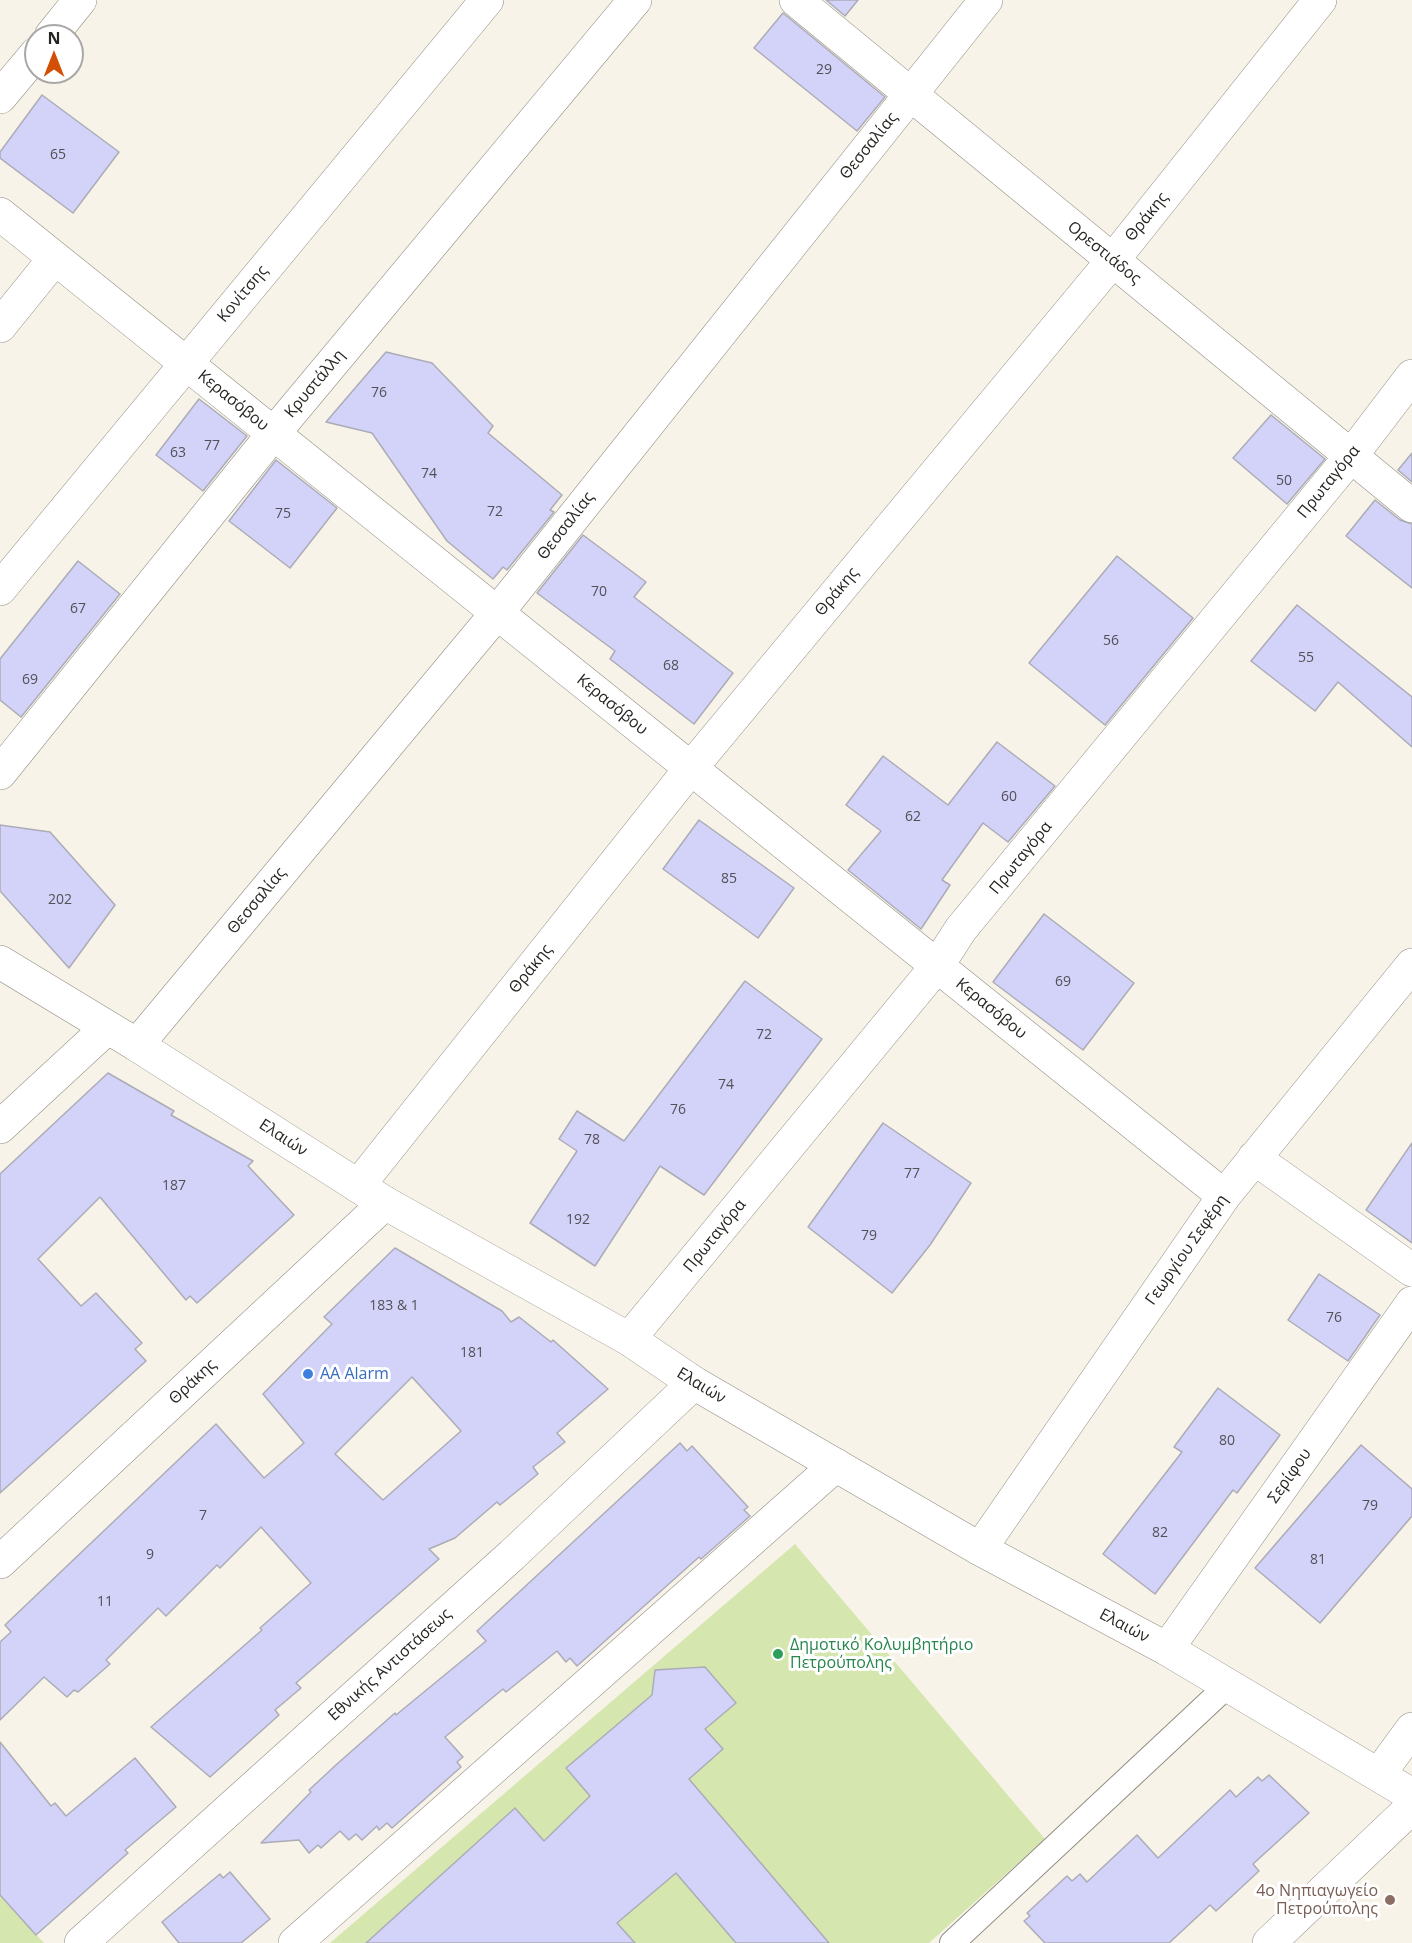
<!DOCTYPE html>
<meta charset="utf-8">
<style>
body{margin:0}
#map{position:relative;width:1412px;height:1943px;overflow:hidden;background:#f8f3e8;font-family:"Open Sans",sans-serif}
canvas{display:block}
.north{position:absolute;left:24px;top:24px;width:60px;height:60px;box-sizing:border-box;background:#fff;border:2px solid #a9a8a6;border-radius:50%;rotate:0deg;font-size:16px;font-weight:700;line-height:24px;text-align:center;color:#272521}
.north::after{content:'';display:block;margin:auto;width:21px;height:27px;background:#d34f05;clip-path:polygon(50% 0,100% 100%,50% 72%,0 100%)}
</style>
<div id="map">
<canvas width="1412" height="1943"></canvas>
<div class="north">N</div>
</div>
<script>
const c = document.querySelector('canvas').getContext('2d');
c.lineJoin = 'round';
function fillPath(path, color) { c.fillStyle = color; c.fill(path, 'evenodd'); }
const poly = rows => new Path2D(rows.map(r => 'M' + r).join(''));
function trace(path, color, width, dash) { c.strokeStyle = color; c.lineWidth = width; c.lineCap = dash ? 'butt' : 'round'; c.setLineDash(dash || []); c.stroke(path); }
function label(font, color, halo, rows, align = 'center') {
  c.font = font + ' "Open Sans",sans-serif'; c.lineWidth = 6; c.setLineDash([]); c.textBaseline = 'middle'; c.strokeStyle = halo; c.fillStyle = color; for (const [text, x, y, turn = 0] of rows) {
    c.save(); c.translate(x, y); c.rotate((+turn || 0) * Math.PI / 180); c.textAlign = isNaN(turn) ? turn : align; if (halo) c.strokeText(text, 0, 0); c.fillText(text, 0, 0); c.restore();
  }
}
fillPath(poly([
 [795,1544,1045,1839,929,1943,330,1943],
 [0,1895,44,1943,0,1943]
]), '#d5e6af');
const building = poly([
 [826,0,858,0,845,16,826,0],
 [783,13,885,97,857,131,754,48,783,13],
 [42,95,119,152,73,213,0,158,0,152,42,95],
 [386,352,432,363,493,426,488,433,562,495,550,510,554,512,507,570,503,567,493,579,447,541,372,433,326,422,386,352],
 [199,399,247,436,203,491,156,455,199,399],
 [1271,415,1325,459,1287,504,1233,458,1271,415],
 [1412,453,1412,482,1398,470,1412,453],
 [276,460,337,508,290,568,229,521,276,460],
 [1375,500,1400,520,1412,524,1412,588,1346,536,1375,500],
 [583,535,646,582,634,597,733,673,694,724,610,659,615,651,537,593,583,535],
 [1117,556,1193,618,1105,725,1029,663,1117,556],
 [78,561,120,594,21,717,0,700,0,659,78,561],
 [1297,605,1412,697,1412,747,1338,682,1315,711,1251,661,1297,605],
 [997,742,1055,786,1008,842,983,823,942,880,950,885,921,929,848,870,881,831,846,805,883,756,948,805,997,742],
 [699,820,794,888,758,938,663,869,699,820],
 [0,825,50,832,115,905,69,968,0,891,0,825],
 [1044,914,1134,983,1083,1050,993,982,1044,914],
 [745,981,822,1039,704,1195,660,1166,595,1266,530,1223,577,1151,559,1139,577,1111,624,1141,745,981],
 [108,1073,174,1111,171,1115,253,1161,248,1166,294,1215,197,1303,190,1296,186,1300,100,1197,38,1259,81,1306,96,1293,142,1343,135,1349,146,1361,0,1493,0,1174,108,1073],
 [883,1123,971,1183,930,1245,892,1293,808,1227,883,1123],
 [1412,1143,1412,1243,1366,1210,1412,1143],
 [395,1248,502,1311,511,1322,519,1317,551,1342,553,1340,608,1389,557,1433,565,1442,533,1467,538,1474,500,1505,497,1502,455,1538,429,1549,439,1559,296,1683,301,1688,275,1710,279,1715,210,1777,151,1727,262,1630,260,1628,311,1583,261,1527,220,1568,217,1565,166,1616,158,1608,106,1660,110,1664,78,1692,74,1690,67,1697,44,1677,0,1720,0,1642,11,1632,5,1625,216,1424,264,1478,304,1443,263,1394,332,1324,324,1317,395,1248],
 [412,1377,461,1431,383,1500,335,1454,412,1377],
 [1319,1274,1380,1315,1348,1361,1288,1320,1319,1274],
 [1218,1388,1280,1435,1237,1493,1233,1490,1155,1594,1103,1554,1182,1452,1174,1447,1218,1388],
 [680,1443,687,1451,692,1446,748,1507,744,1510,750,1516,701,1559,699,1557,577,1666,570,1658,566,1662,557,1651,506,1692,503,1689,445,1737,463,1757,457,1762,461,1767,392,1828,387,1823,379,1830,377,1826,362,1840,356,1834,349,1840,340,1831,321,1848,318,1845,309,1853,299,1840,261,1843,311,1792,309,1790,337,1764,395,1713,396,1715,486,1641,477,1631,680,1443],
 [1361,1445,1412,1489,1412,1516,1320,1623,1255,1568,1361,1445],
 [705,1667,736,1703,705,1729,723,1749,689,1779,829,1943,736,1943,676,1873,617,1923,635,1943,366,1943,515,1808,544,1841,590,1796,566,1768,652,1695,655,1670,705,1667],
 [0,1742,51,1806,55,1803,66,1816,135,1758,176,1807,125,1850,128,1853,36,1935,0,1895,0,1742],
 [1269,1775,1309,1813,1253,1864,1259,1871,1216,1911,1210,1905,1169,1943,1045,1943,1024,1921,1030,1916,1027,1913,1067,1876,1072,1881,1080,1874,1087,1882,1137,1835,1158,1858,1230,1790,1236,1797,1258,1777,1262,1781,1269,1775],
 [230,1872,270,1919,241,1943,179,1943,162,1922,220,1874,223,1878,230,1872]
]);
fillPath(building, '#d3d2f9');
trace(building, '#acacb7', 1.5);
const lane = poly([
 [952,1943,1227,1686]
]);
const street = poly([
 [796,0,1412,506],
 [51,36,80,0],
 [0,97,36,54],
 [0,214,1224,1196],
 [0,326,55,258],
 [0,589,487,0],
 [0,773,274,433,635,0],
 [137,1045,497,613,986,0],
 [0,1127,107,1028],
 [1254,1158,1412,1270],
 [358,1186,691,768,1113,260,1320,0],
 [629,1339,937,966,961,929,1351,456,1412,376],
 [980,1549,1224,1196,1412,965],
 [0,1562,385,1203],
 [1167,1649,1412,1303],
 [1379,1774,1412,1729],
 [81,1943,512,1555,694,1383],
 [295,1943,836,1465],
 [1269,1943,1412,1807]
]);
const secondary = poly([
 [0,962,137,1045,385,1203,629,1339,694,1383,980,1549,1167,1649,1412,1795]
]);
trace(lane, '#938e84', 26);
trace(street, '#938e84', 34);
trace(secondary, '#938e84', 34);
trace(lane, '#fff', 24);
trace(street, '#fff', 33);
trace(secondary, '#fff', 33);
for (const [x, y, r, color] of [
 [308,1374,6,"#3f7fe0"],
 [778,1654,6,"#2e9e5b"],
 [1390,1900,6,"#8d6e63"]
]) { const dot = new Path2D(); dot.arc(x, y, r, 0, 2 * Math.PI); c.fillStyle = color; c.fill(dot); trace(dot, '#fff', 2); }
label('14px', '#525057', null, [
 ["29",824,70],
 ["65",58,155],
 ["76",379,393],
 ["77",212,446],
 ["63",178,453],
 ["74",429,474],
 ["50",1284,481],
 ["72",495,512],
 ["75",283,514],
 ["70",599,592],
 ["67",78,609],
 ["56",1111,641],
 ["55",1306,658],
 ["68",671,666],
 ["69",30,680],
 ["60",1009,797],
 ["62",913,817],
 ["85",729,879],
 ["202",60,900],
 ["69",1063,982],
 ["72",764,1035],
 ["74",726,1085],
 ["76",678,1110],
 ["78",592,1140],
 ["77",912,1174],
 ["187",174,1186],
 ["192",578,1220],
 ["79",869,1236],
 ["183 & 1",394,1306],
 ["76",1334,1318],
 ["181",472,1353],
 ["80",1227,1441],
 ["79",1370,1506],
 ["7",203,1516],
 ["82",1160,1533],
 ["9",150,1555],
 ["81",1318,1560],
 ["11",105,1602]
]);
label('16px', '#272521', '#fff', [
 ["Θεσσαλίας",869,146,-51],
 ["Θράκης",1147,217,-51],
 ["Ορεστιάδος",1104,253,39],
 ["Κονίτσης",243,294,-50],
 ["Κρυστάλλη",315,384,-50],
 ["Κερασόβου",233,401,39],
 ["Πρωταγόρα",1329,482,-51],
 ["Θεσσαλίας",566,526,-52],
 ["Θράκης",837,592,-50],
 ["Κερασόβου",612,705,39],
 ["Πρωταγόρα",1021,858,-51],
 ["Θεσσαλίας",257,901,-50],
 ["Θράκης",531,969,-51],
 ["Κερασόβου",991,1009,39],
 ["Ελαιών",283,1138,33],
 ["Πρωταγόρα",715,1236,-51],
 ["Γεωργίου Σεφέρη",1187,1250,-55],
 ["Θράκης",193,1382,-43],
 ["Ελαιών",701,1386,31],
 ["Σερίφου",1290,1476,-55],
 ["Ελαιών",1124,1626,28],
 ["Εθνικής Αντιστάσεως",390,1665,-42]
]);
label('16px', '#366cbe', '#fff', [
 ["AA Alarm",320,1374]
], 'left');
label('16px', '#27864d', '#fff', [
 ["Δημοτικό Κολυμβητήριο",790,1645],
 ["Πετρούπολης",790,1663]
], 'left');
label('16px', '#785e54', '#fff', [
 ["4ο Νηπιαγωγείο",1378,1891],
 ["Πετρούπολης",1378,1909]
], 'right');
</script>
